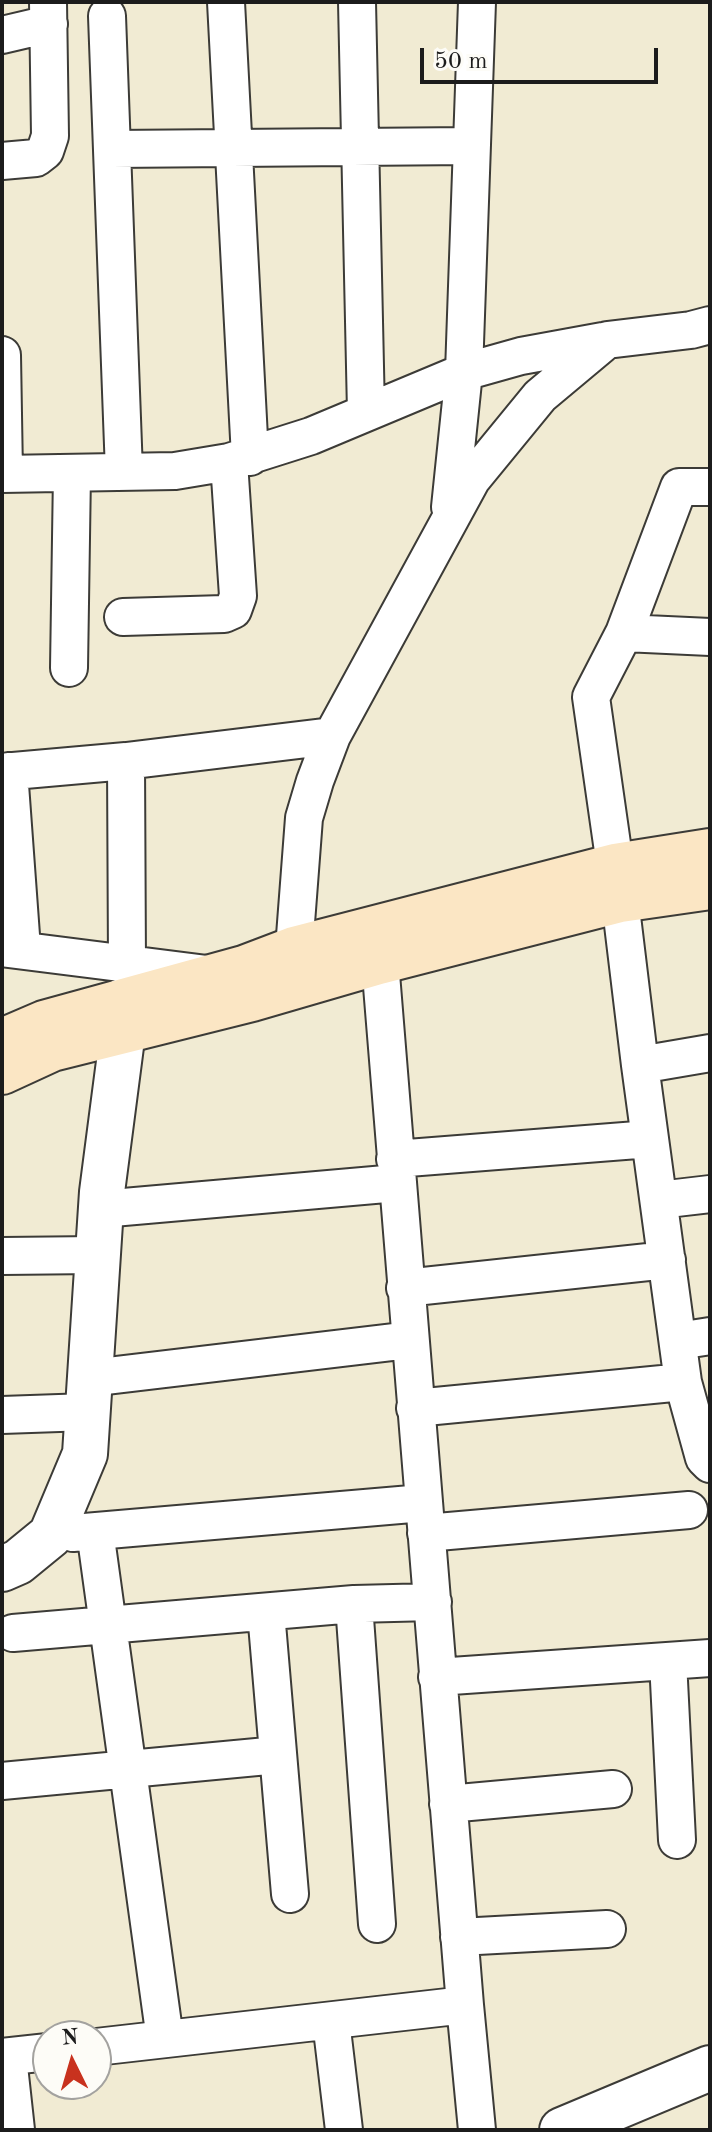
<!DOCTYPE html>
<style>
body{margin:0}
#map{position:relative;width:712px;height:2132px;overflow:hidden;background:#f1ebd3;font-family:"Old Standard TT",serif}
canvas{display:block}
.frame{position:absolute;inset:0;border:4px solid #1c1c1c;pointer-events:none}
.north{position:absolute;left:32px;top:2020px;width:80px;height:80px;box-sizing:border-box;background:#fdfcf7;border:2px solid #a3a29f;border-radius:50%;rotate:355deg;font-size:22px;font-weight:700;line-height:32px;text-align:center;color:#1c1c1c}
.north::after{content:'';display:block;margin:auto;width:28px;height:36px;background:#c8321e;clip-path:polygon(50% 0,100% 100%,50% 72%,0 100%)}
.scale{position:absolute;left:420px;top:48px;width:238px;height:36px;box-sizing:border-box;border:4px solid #1c1c1c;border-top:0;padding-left:10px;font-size:24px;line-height:28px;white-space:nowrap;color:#1c1c1c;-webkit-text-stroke:6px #fdfcf7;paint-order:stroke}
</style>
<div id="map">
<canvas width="712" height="2132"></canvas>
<div class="frame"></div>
<div class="north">N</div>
<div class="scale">50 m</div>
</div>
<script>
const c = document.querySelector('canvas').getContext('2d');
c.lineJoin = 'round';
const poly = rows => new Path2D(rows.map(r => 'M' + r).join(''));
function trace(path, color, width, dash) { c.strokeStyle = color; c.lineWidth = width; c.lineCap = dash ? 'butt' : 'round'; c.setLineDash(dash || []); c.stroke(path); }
const minor = poly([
 [226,2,250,457],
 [357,2,366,412],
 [107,16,124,472],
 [2,35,49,24],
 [112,149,471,146],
 [2,161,36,158,45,151,50,136,48,2],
 [2,355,4,473],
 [2,474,175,471,229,462,311,436,464,372,521,356,603,341],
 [710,487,679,487,624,633,591,697,620,900,640,1065,710,1053],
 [450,507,464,372,477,2],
 [123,617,224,614,233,610,238,596,229,462],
 [624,633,710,637],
 [69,668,72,473],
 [126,761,127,965],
 [9,771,22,949],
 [2,772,126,761,332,736],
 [378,937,465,2005,477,2130],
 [2,948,207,974],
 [294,973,294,949,304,818,315,781,332,736,472,479,540,396,607,340,691,330,710,325],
 [640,1065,683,1382,704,1458,710,1464],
 [395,1159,650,1139],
 [659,1200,710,1194],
 [101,1209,397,1183],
 [2,1256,97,1255],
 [405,1288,667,1260],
 [678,1341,710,1336],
 [90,1378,410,1340],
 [415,1408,683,1382],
 [2,1415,88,1412],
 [95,1531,165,2039],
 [73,1533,423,1503],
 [426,1533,689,1510],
 [354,1604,377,1924],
 [266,1612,290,1894],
 [13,1633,354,1604,433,1602],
 [668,1661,677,1840],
 [437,1677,710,1658],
 [2,1781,278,1755],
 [448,1804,613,1789],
 [459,1937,607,1929],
 [331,2021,344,2130],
 [96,2047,465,2005],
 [2,2057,48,2052],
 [8,2057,16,2130]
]);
const tertiary = poly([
 [2,1569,18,1562,51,1535,85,1454,102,1192,123,1031,122,1001],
 [562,2130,710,2068]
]);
const secondary = poly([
 [2,1041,44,1023,244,968,294,949,615,866,710,851],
 [2,1072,52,1049,252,999,379,962,620,900,710,887]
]);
trace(minor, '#3c3b37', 40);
trace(tertiary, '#3c3b37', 48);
trace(secondary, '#3c3b37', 48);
trace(minor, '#fff', 36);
trace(tertiary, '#fff', 44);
trace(secondary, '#fbe6c4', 44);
</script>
